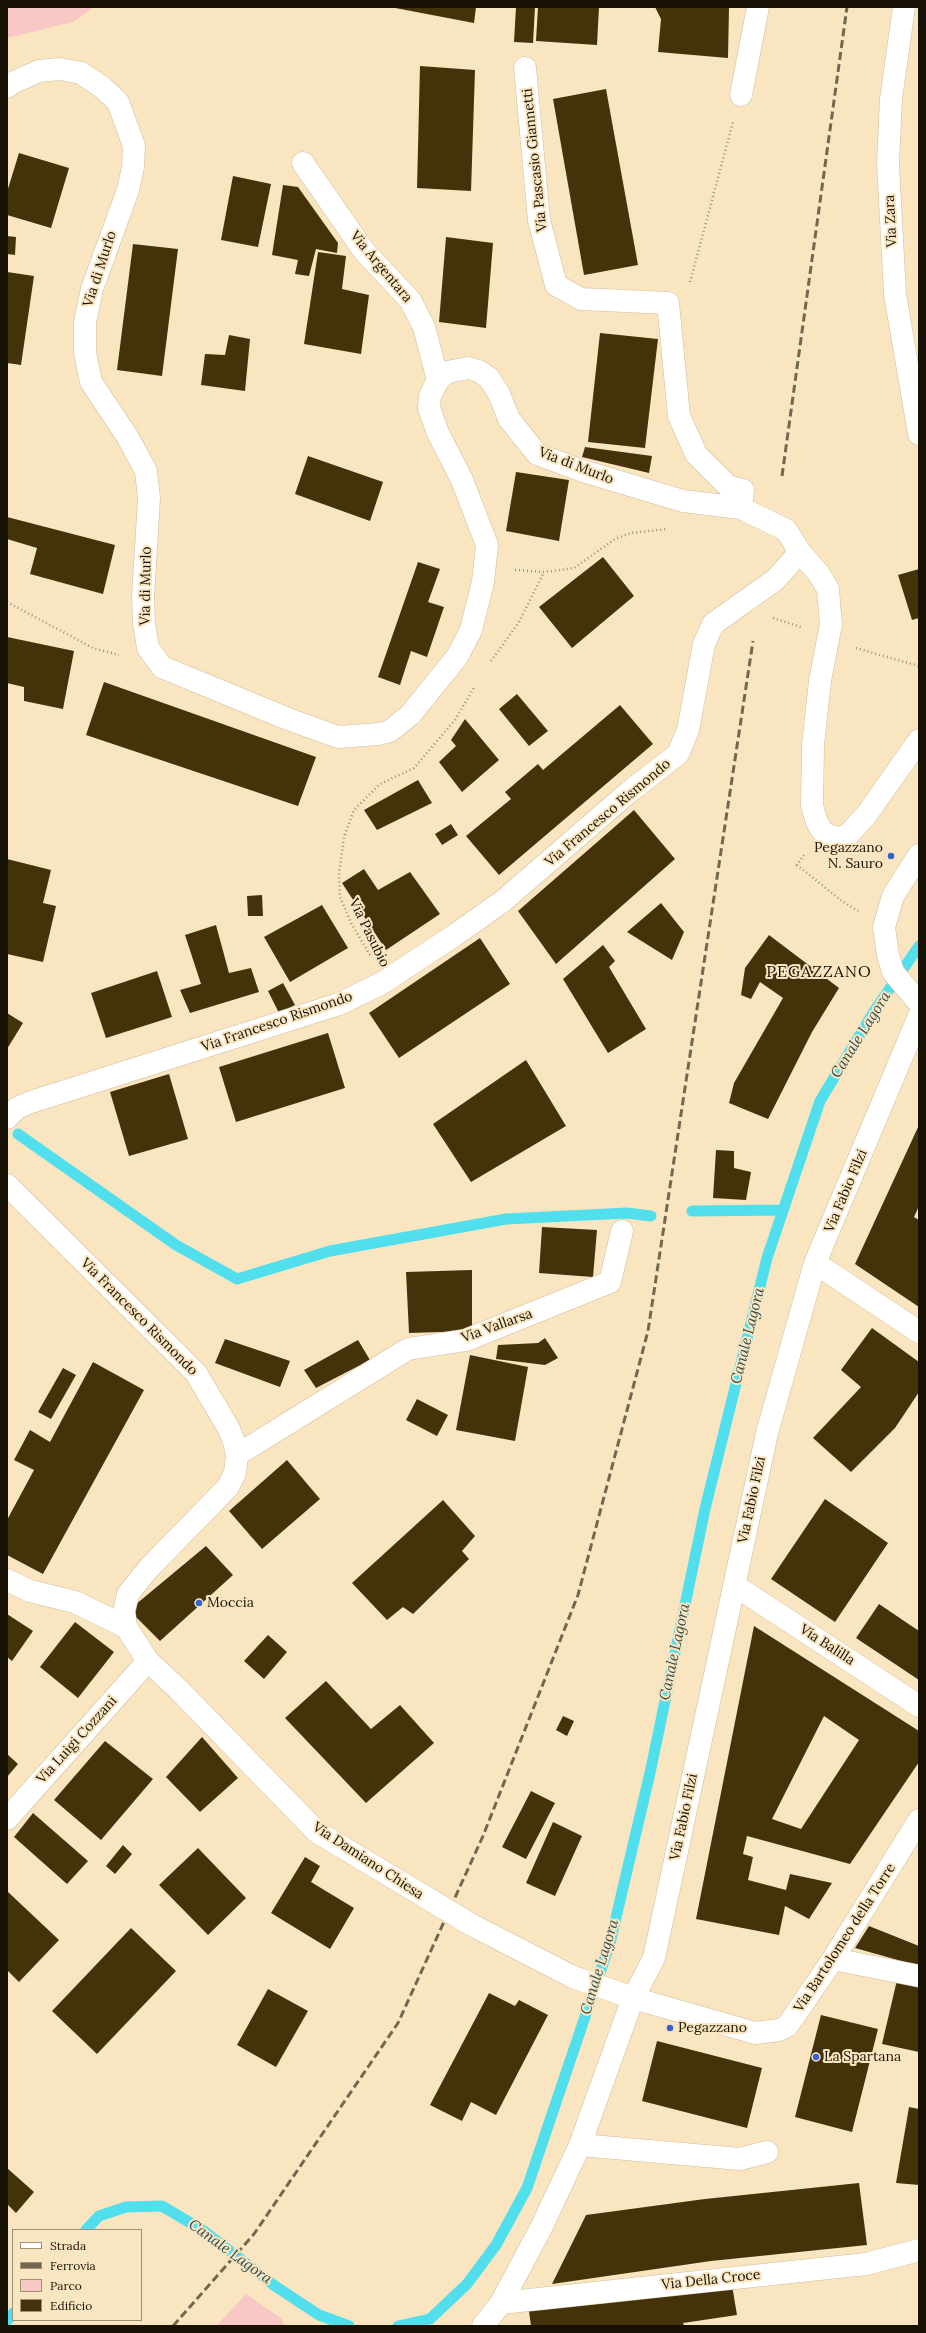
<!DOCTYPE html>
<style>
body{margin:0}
#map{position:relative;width:926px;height:2333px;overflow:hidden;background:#f9e6c1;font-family:Lora,serif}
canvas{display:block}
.frame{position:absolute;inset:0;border:8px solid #181205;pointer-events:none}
.legend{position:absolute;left:12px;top:2229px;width:130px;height:92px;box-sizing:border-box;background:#f9e6c1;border:1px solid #9f9176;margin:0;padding:5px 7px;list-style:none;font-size:12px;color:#181205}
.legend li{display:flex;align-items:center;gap:8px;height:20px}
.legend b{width:20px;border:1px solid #9f9176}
</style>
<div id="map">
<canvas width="926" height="2333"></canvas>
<div class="frame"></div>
<ul class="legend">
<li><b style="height:5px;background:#fff"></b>Strada</li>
<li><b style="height:5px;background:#736751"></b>Ferrovia</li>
<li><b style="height:11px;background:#f8c9c4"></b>Parco</li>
<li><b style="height:11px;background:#44330a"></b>Edificio</li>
</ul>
</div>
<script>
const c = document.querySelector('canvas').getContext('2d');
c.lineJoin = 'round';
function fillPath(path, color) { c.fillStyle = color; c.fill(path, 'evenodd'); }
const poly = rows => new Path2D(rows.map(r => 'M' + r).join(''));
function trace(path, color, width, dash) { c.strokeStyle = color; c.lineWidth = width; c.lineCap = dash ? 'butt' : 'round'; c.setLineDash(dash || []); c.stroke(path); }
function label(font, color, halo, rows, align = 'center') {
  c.font = font + ' Lora,serif'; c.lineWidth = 4; c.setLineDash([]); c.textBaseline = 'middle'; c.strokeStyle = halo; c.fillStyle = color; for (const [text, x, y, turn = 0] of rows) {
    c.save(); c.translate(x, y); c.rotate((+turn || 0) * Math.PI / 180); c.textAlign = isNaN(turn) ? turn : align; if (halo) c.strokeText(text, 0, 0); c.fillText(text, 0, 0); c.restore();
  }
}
fillPath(poly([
 [7,7,94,7,73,22,7,38],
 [246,2294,282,2319,285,2326,216,2326]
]), '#f8c9c4');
trace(poly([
 [18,1134,176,1245,237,1279,330,1251,506,1219,627,1213,651,1216],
 [692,1211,783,1210],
 [86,2230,99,2216,126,2207,162,2206,204,2231,275,2286,319,2315,349,2326],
 [7,2321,13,2313],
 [398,2326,430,2319,467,2284,496,2245,527,2188,610,1943,650,1773,705,1509,767,1258,820,1101,875,1010,919,946]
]), '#51deed', 11);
fillPath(poly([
 [390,7,476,7,474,23],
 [516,7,535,7,533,43,514,42],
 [538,7,599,7,597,45,536,41],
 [655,7,729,7,728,58,658,52,661,19],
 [420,66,475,70,471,191,417,188],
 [606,89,638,265,584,275,553,99],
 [19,153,69,168,51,228,7,215,7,192],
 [233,176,271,184,258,247,221,240],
 [283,185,298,187,338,243,337,253,316,249,309,276,295,274,298,260,272,255],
 [7,236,16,237,15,255,7,254],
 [446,237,493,243,486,328,439,322],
 [133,244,178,249,162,376,117,370],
 [318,252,346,256,342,289,369,295,361,354,304,344],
 [7,272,34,276,21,365,7,363],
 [600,333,658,339,645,448,588,442],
 [229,335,250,339,245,391,201,385,205,354,225,355],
 [585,447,652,456,649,473,582,457],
 [308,456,383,482,370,521,295,494],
 [516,472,569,480,559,541,506,531],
 [7,517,115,545,103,594,30,574,37,548,7,539],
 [603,557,634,596,572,648,539,607],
 [418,562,440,569,428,602,444,607,427,657,411,651,400,685,378,677],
 [919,569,919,618,912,620,898,575],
 [7,637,74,651,63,709,24,701,24,687,7,683],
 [104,682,316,757,298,806,86,735],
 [517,694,548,731,529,746,499,709],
 [620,705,653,744,499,875,466,836,511,799,505,792,538,764,543,770],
 [465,719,499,760,462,792,439,762,456,746,451,740],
 [418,780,432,803,377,830,364,810],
 [634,810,675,859,556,964,518,911],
 [451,824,458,835,442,845,435,834],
 [7,859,51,870,43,903,56,906,43,962,7,954],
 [364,869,378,890,410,872,440,914,386,950,342,883],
 [262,895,263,916,248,916,247,896],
 [661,903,684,932,672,960,627,932],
 [322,905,348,948,290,982,264,937],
 [216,925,229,973,251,968,259,992,190,1013,180,990,201,984,185,935],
 [769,935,839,988,812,1032,768,1119,729,1103,734,1083,783,998,760,982,751,999,741,995,745,968],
 [480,938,510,984,399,1058,369,1013],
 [603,945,615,961,609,967,646,1029,608,1053,563,979],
 [157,971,172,1017,106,1038,91,993],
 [283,983,295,1005,279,1013,268,991],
 [7,1013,23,1023,7,1049],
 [328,1033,345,1088,236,1122,219,1067],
 [526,1060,566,1126,471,1182,433,1124],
 [169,1074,188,1139,129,1156,110,1092],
 [919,1125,919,1206,914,1217,919,1220,919,1307,855,1264],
 [716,1150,734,1151,734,1168,751,1172,746,1200,713,1198],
 [542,1227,597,1230,593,1277,539,1273],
 [472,1270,472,1331,409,1333,406,1272],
 [872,1328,919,1362,919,1392,895,1428,851,1472,813,1438,861,1387,841,1370],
 [545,1338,558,1358,545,1365,496,1359,498,1345,538,1343],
 [225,1339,290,1361,280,1387,215,1363],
 [358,1340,370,1360,316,1388,304,1370],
 [470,1355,528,1367,515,1441,456,1430],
 [93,1362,144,1390,43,1574,7,1555,7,1520,34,1470,14,1460,30,1430,50,1442],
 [63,1368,76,1375,51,1419,38,1412],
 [417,1399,448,1415,437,1436,406,1420],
 [287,1460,320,1499,262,1549,229,1511],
 [825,1499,888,1543,835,1622,771,1579],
 [443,1500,475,1536,462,1551,469,1559,413,1614,403,1607,387,1620,352,1583],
 [206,1546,233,1575,160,1641,129,1610],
 [879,1604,919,1631,919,1680,856,1638],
 [7,1614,33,1631,12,1661,7,1657],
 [75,1622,114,1652,78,1698,40,1667],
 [754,1626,919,1731,919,1762,850,1864,747,1836,743,1854,753,1857,748,1880,786,1890,790,1874,832,1883,809,1919,785,1906,779,1935,696,1919],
 [824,1716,859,1740,801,1829,772,1819],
 [268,1635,287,1652,264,1679,244,1661],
 [326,1681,371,1729,400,1705,434,1743,366,1803,285,1718],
 [563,1716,574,1721,567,1736,556,1730],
 [202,1737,238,1778,200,1812,166,1777],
 [105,1741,153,1779,101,1840,54,1800],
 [7,1754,18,1764,7,1777],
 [531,1791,555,1803,526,1859,502,1847],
 [33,1813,88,1861,67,1884,14,1837],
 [553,1822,582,1836,555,1896,526,1883],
 [123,1845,132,1854,115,1874,106,1866],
 [198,1848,246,1898,208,1935,159,1885],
 [305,1857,320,1866,311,1882,354,1908,330,1949,271,1913],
 [7,1891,59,1940,19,1982,7,1970],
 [869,1926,919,1946,919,1966,855,1948],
 [131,1928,176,1971,97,2054,52,2011],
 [897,1980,919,1985,919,2052,882,2044],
 [268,1989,308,2011,276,2067,237,2045],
 [489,1993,515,2006,519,2000,548,2015,496,2115,471,2102,462,2121,430,2105],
 [821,2015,878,2029,852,2132,795,2117],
 [657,2041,762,2068,747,2128,642,2101],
 [909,2107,919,2109,919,2185,896,2183],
 [7,2168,34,2192,16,2213,8,2205,7,2206],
 [859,2183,867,2245,711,2261,552,2284,586,2215,705,2199],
 [732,2285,737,2315,683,2323,684,2326,531,2326,529,2311]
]), '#44330a');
const minor = poly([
 [904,7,891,99,888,164,895,294,919,434],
 [525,68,539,220,556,285,581,299,668,303,679,416,696,454,729,487,743,490,741,508],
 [7,87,12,83,39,71,60,69,81,73,102,87,118,102,134,146,133,167,128,190,92,289,85,322,85,353,91,382,127,436,146,471,149,498,143,597,144,623,148,648,162,667,288,719,338,737,379,734,390,731,410,715,457,657,471,630,483,582,487,545,462,480,438,433,429,408,430,396,438,380,448,372,468,368,479,371,489,378,499,394,509,419,537,454,583,471,683,501,741,508,786,530,800,552,819,574,828,589,829,602,831,624,820,681,813,745,812,806,817,822,822,831,830,836,840,838,848,835,867,814,919,740],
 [741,95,758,7],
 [303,163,364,251,410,300,424,327,438,380],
 [919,855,893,896,884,927,888,955,893,972,919,1003],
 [7,1118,17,1108,31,1102,339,1004,382,983,455,935,503,901,629,792,678,754,688,730,704,644,713,624,775,580,800,552],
 [7,1185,196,1373,229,1429,234,1442,237,1455,235,1473,228,1487,148,1569,128,1594,124,1611,126,1627,148,1661,178,1689,317,1832,427,1898],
 [815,1263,919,1332],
 [237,1455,408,1349,466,1340,610,1282,622,1231],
 [7,1580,30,1591,75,1602,126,1627],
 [734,1585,919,1706],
 [7,1819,148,1661],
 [470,1924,573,1977,633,1998,755,2033,779,2030,787,2026,795,2015,833,1959,919,1820],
 [833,1959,919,1976],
 [580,2145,740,2159,767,2152],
 [501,2303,866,2264,919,2250],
 [483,2326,501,2303,541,2228,580,2145,633,1998,654,1958,767,1433,815,1263,919,1016]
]);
trace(minor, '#cfbd99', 23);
trace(poly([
 [690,282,733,122],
 [515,570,544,572,574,568,615,539,631,533,667,529],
 [7,602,93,648,119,655],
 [773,618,801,627],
 [856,648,919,666],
 [491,661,519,622,544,572],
 [804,855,797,865,842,901,858,911],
 [370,955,351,923,340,897,339,873,344,837,354,810,380,784,414,768,455,720,475,686]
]), '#9d8f74', 2.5, [1, 3]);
trace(minor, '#fff', 22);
trace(poly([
 [782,476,847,7],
 [173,2326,254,2234,398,2023,483,1836,578,1595,648,1331,753,641]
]), '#736751', 3, [8, 4]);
const minorBridge = poly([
 [427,1898,470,1924]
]);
trace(minorBridge, '#cfbd99', 23, []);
trace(minorBridge, '#fff', 22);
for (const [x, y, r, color] of [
 [891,856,4,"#3662d2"],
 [199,1603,4,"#3662d2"],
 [670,2028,4,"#3662d2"],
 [816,2057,4,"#3662d2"]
]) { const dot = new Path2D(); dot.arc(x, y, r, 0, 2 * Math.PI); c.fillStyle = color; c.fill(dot); trace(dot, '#f9e6c1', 1.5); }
label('14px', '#181205', '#f9e6c1', [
 ["Via Pascasio Giannetti",535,160,-96],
 ["Via Zara",891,221,-93],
 ["Via Argentara",381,267,50],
 ["Via di Murlo",100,269,-72],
 ["Via di Murlo",576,466,21],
 ["Via di Murlo",146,586,-89],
 ["Via Francesco Rismondo",608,813,-40],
 ["Via Pasubio",369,933,64],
 ["Via Francesco Rismondo",277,1022,-19],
 ["Via Fabio Filzi",846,1191,-67],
 ["Via Francesco Rismondo",139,1317,45],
 ["Via Vallarsa",497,1326,-20],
 ["Via Fabio Filzi",752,1500,-78],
 ["Via Balilla",827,1645,33],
 ["Via Luigi Cozzani",77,1740,-48],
 ["Via Fabio Filzi",684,1817,-78],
 ["Via Damiano Chiesa",368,1861,33],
 ["Via Bartolomeo della Torre",845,1938,-57],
 ["Via Della Croce",711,2280,-6]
]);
label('14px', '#181205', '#f9e6c1', [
 ["Pegazzano",883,848,"right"],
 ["N. Sauro",883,864,"right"],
 ["Moccia",207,1603],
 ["Pegazzano",678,2028],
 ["La Spartana",824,2057]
], 'left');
label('italic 15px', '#2f4d51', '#f9e6c1', [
 ["Canale Lagora",861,1035,-58],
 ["Canale Lagora",748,1336,-76],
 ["Canale Lagora",675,1652,-78],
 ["Canale Lagora",600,1967,-73],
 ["Canale Lagora",230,2252,36]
]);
c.letterSpacing = '1px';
label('16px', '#181205', '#f9e6c1', [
 ["PEGAZZANO",819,972]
]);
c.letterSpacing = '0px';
</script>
